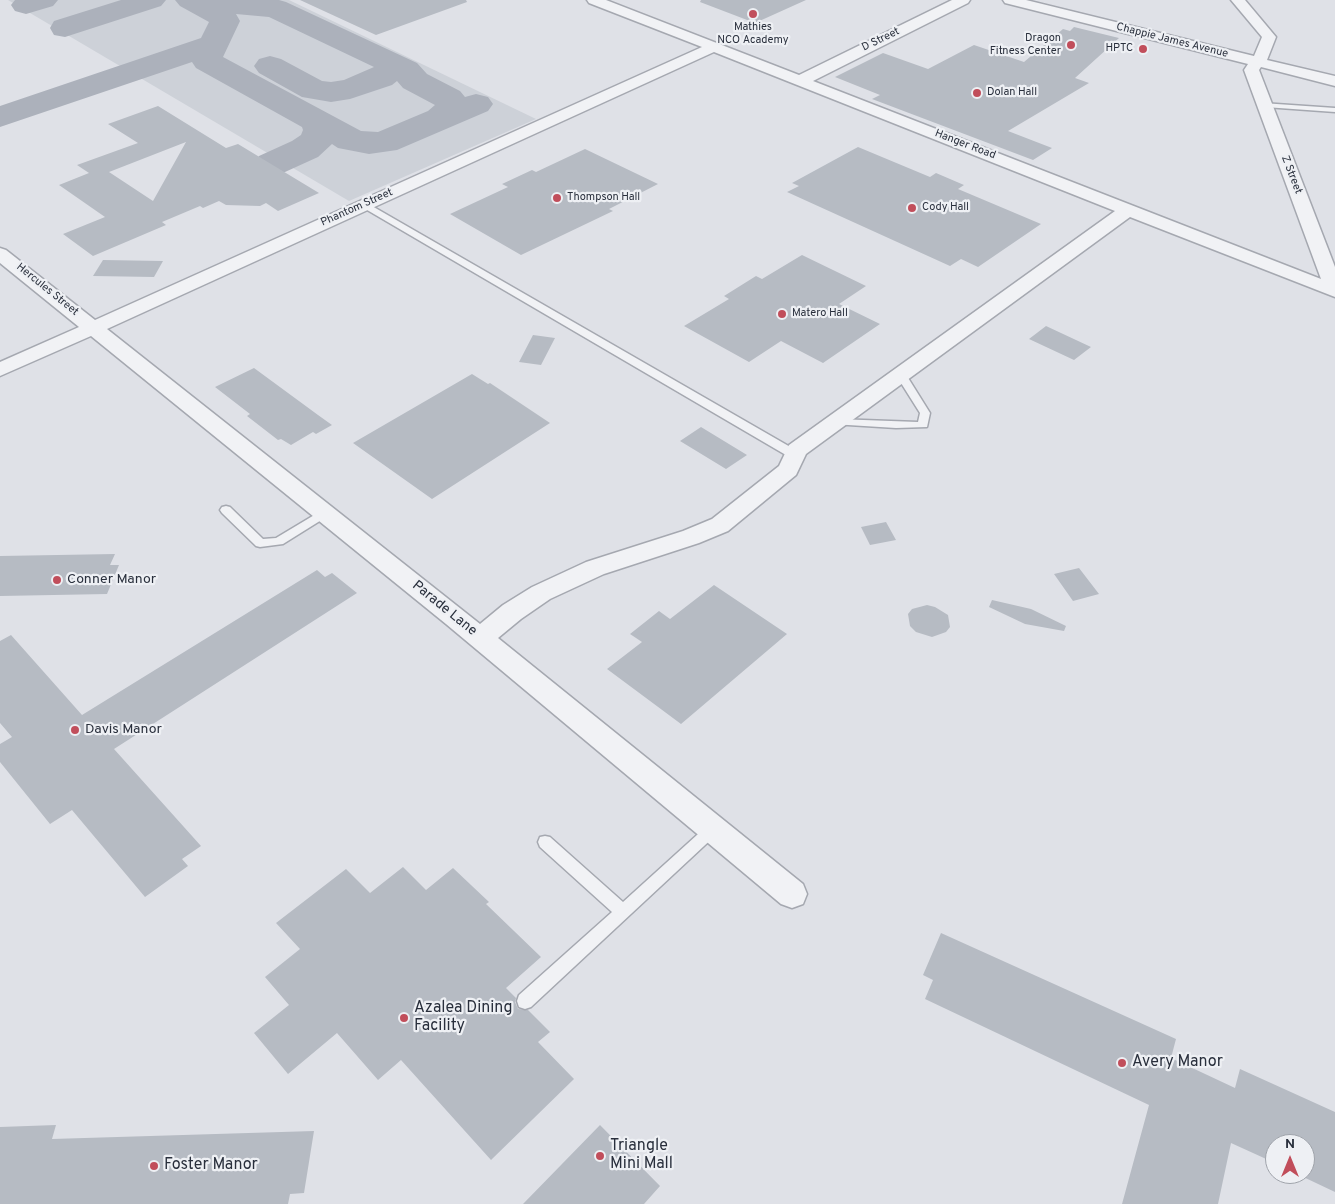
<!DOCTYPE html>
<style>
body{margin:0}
#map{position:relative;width:1335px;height:1204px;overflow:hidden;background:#dfe1e7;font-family:Overpass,sans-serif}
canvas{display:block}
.north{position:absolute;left:1265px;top:1134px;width:50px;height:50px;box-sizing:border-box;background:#eef0f4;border:1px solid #9fa3aa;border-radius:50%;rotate:0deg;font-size:14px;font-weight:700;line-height:20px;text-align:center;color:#292f3c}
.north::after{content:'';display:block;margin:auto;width:18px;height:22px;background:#c14e5b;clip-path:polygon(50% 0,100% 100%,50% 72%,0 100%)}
</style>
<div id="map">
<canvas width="1335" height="1204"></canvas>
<div class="north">N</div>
</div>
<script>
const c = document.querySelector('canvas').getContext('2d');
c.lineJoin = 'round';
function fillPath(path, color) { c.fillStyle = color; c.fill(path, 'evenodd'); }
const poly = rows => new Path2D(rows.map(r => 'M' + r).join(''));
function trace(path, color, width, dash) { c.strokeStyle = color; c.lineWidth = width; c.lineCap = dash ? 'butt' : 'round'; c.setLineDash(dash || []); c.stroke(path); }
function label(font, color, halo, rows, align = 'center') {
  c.font = font + ' Overpass,sans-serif'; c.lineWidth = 4.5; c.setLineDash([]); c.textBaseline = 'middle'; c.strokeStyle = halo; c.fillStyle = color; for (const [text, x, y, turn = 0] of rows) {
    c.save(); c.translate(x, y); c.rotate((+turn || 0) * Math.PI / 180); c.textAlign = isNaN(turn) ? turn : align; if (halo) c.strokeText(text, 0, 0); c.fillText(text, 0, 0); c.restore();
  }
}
fillPath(poly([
 [8,0,289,0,536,119,349,201]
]), '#cdd1d8');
fillPath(poly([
 [15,0,58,0,53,6,26,14,15,11,11,5,15,0],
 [121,0,166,0,161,6,65,37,54,35,50,28,54,21,121,0],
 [175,0,279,0,286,2,417,63,427,74,460,91,465,97,476,94,488,97,493,104,488,111,397,150,369,154,338,148,332,144,318,157,285,172,272,175,259,172,254,164,259,156,292,141,301,135,303,130,302,127,196,68,192,62,0,127,0,106,201,38,209,22,180,6,175,0],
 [236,14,269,17,374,67,344,80,331,82,322,81,281,59,270,56,259,59,254,66,259,73,302,97,331,102,350,99,392,85,397,81,403,88,435,105,428,111,378,132,361,131,223,57,240,21,236,14]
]), '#acb1bb');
fillPath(poly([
 [300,0,466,0,467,2,376,35],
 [701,0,806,0,755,23,700,2],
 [1074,27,1119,38,1075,78,1089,83,1008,131,1052,148,1033,160,872,99,880,95,835,77,883,53,928,69,974,45,1024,62,1063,29,1070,31],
 [158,106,226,148,238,144,319,193,278,211,266,203,260,206,226,205,219,201,203,208,200,206,162,222,166,225,93,256,63,234,105,217,59,185,89,173,77,165,138,143,108,124],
 [186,142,153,201,109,172],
 [858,147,930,177,936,173,964,185,958,189,1041,224,978,267,961,259,950,266,787,192,799,186,792,183],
 [585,149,658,184,609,209,613,211,521,255,450,214,508,187,502,184,532,170,536,172],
 [802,255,866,286,839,304,880,324,823,363,781,341,749,362,684,326,729,299,724,296,756,276,762,279],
 [103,260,163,261,154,277,93,276],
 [1046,326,1091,347,1074,360,1029,339],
 [533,335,555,338,541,365,519,362],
 [254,368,318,415,332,425,316,434,313,432,291,445,281,439,278,440,247,416,250,414,215,387],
 [472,374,488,384,490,383,550,423,432,499,353,443],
 [701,427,747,455,726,469,680,441],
 [886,522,896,540,870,545,861,527],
 [115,554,110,565,119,565,107,594,0,596,0,556],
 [1079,568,1099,594,1073,601,1054,574],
 [317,570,325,577,332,573,357,593,114,749,201,846,182,859,188,866,145,897,72,810,50,824,0,762,0,744,12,737,0,723,0,641,11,635,82,715],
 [714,585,787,634,681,724,607,669,642,642,630,634,659,611,670,619],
 [992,600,1031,609,1066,626,1064,631,1025,624,989,607],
 [927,605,935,607,948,615,950,627,946,632,932,637,916,632,910,626,908,614,912,609],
 [403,867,426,890,453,868,489,902,486,904,541,957,506,988,516,998,515,1002,518,1009,528,1010,550,1032,538,1042,574,1079,491,1160,401,1060,378,1080,337,1033,288,1074,254,1033,289,1005,265,977,300,949,276,923,346,869,370,893],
 [941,933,1176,1039,1171,1058,1235,1088,1240,1069,1335,1112,1335,1192,1297,1174,1305,1174,1305,1144,1275,1144,1275,1163,1231,1143,1218,1204,1122,1204,1149,1105,925,999,933,980,923,975],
 [56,1125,52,1139,314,1131,304,1193,290,1194,288,1204,0,1204,0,1127],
 [600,1125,660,1186,644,1204,523,1204]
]), '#b6bbc3');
const lane = poly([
 [1262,103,1335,108,1335,112,1265,107,1262,107,1262,103],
 [365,202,799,452,801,455,799,458,791,458,362,207,362,203,365,202],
 [901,372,905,373,930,413,927,427,896,428,832,424,831,422,832,420,836,419,918,422,920,413,896,375,901,372],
 [226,506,230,507,263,539,276,538,321,511,329,511,331,514,283,544,260,547,256,546,222,513,220,510,222,507,226,506],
 [713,823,718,825,720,829,718,833,531,1007,525,1009,519,1007,517,1001,519,995,612,912,540,847,538,842,540,837,545,836,550,837,623,902,708,825,713,823]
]);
const street = poly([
 [587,0,606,0,799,75,952,0,970,0,968,3,813,81,1321,279,1244,70,1248,64,1005,3,1003,0,1026,0,1254,56,1262,37,1231,0,1245,0,1276,37,1267,60,1335,76,1335,86,1261,67,1259,70,1335,267,1335,297,1130,217,806,454,796,475,728,531,699,543,604,574,550,599,521,619,498,638,803,884,807,894,803,904,792,908,781,904,446,624,91,336,0,376,0,362,79,327,0,263,0,248,6,250,95,320,702,47,589,3,587,0],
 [714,52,1115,211,789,445,779,466,712,519,683,531,586,562,532,587,503,605,480,624,107,329,714,52]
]);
trace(lane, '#a5a8b0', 3);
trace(street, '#a5a8b0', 3);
fillPath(lane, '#f1f2f5');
fillPath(street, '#f1f2f5');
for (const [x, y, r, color] of [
 [753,14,5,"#c14e5b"],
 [1071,45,5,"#c14e5b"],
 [1143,49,5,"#c14e5b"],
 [977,93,5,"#c14e5b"],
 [557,198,5,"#c14e5b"],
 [912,208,5,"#c14e5b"],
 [782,314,5,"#c14e5b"],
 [57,580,5,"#c14e5b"],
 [75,730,5,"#c14e5b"],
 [404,1018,5,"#c14e5b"],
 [1122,1063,5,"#c14e5b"],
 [600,1156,5,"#c14e5b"],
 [154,1166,5,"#c14e5b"]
]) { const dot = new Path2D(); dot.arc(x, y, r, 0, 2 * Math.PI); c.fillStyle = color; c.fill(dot); trace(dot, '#eef0f4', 2); }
label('11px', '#292f3c', '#eef0f4', [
 ["Mathies",753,28,"center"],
 ["NCO Academy",753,41,"center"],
 ["Dragon",1061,39,"right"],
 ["Fitness Center",1061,52,"right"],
 ["HPTC",1133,49,"right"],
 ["Dolan Hall",987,93],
 ["Thompson Hall",567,198],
 ["Cody Hall",922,208],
 ["Matero Hall",792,314]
], 'left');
label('11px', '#292f3c', '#eef0f4', [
 ["D Street",881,40,-26],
 ["Chappie James Avenue",1172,41,14],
 ["Hanger Road",965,145,21],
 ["Z Street",1291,175,69],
 ["Phantom Street",357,208,-24],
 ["Hercules Street",47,290,39]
]);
label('14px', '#292f3c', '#eef0f4', [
 ["Conner Manor",67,580],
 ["Davis Manor",85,730]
], 'left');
label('14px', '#292f3c', '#eef0f4', [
 ["Parade Lane",444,609,39]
]);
label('16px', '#292f3c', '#eef0f4', [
 ["Azalea Dining",414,1009],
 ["Facility",414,1027],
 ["Avery Manor",1132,1063],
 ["Triangle",610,1147],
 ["Mini Mall",610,1165],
 ["Foster Manor",164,1166]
], 'left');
</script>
